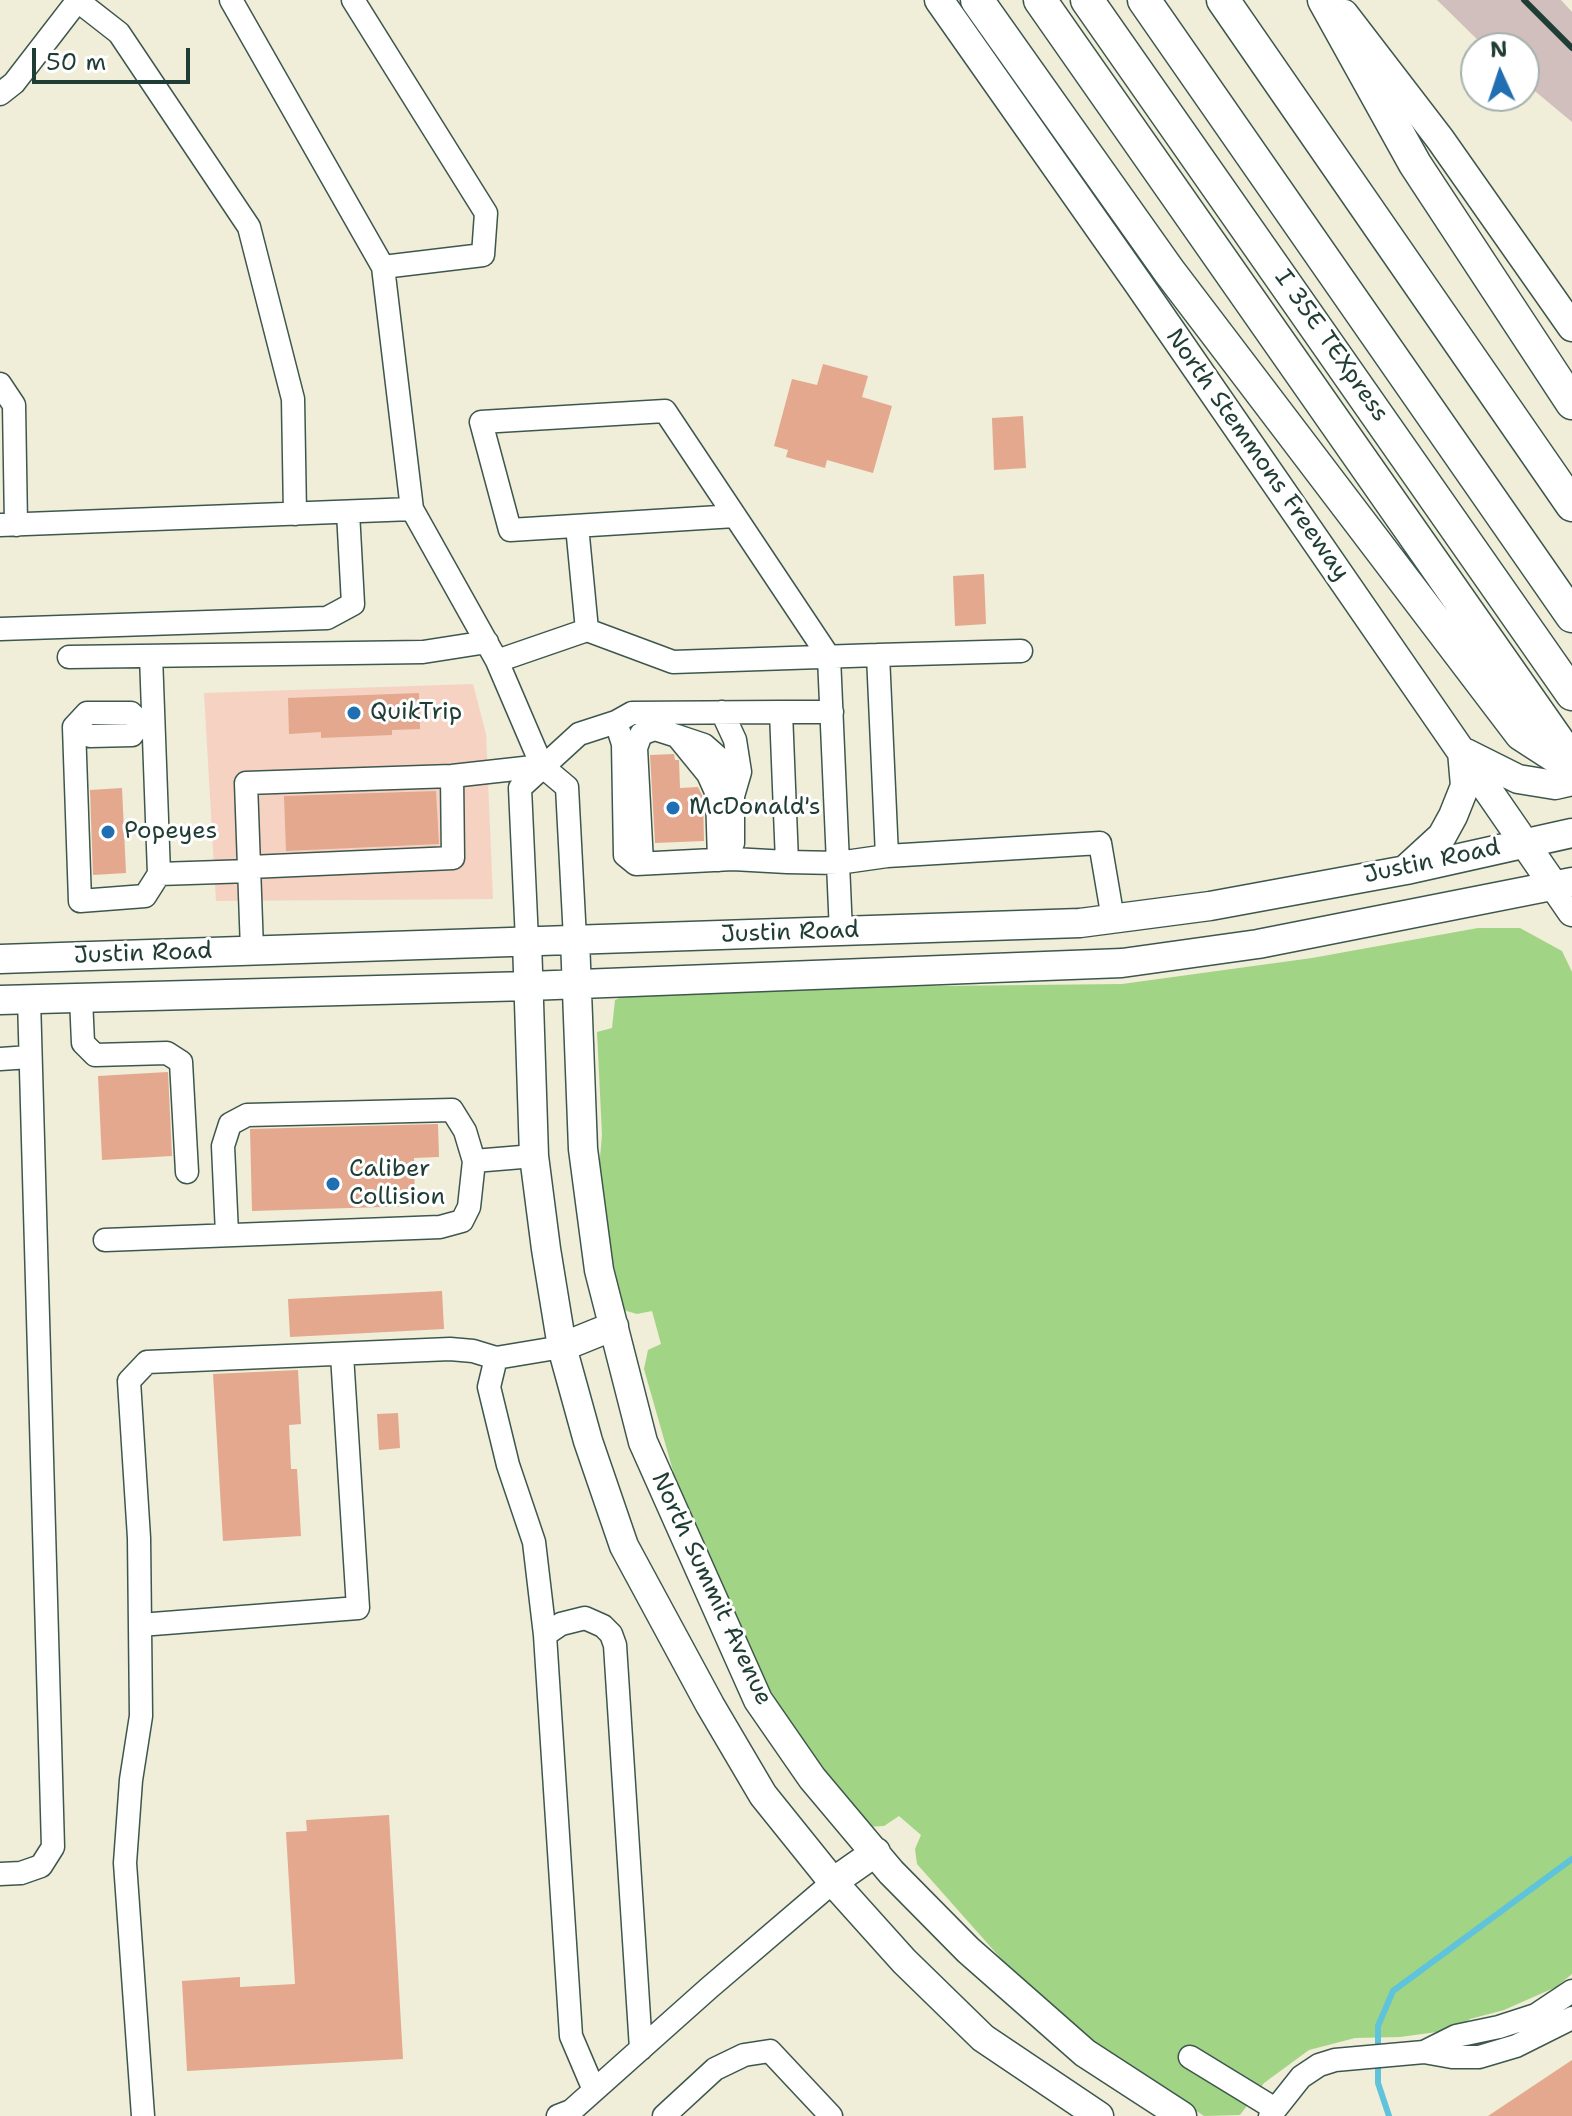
<!DOCTYPE html>
<style>
body{margin:0}
#map{position:relative;width:1572px;height:2116px;overflow:hidden;background:#f0edd8;font-family:"Shantell Sans",sans-serif}
canvas{display:block}
.north{position:absolute;left:1460px;top:32px;width:80px;height:80px;box-sizing:border-box;background:#fff;border:2px solid #a5b1ae;border-radius:50%;rotate:357deg;font-size:22px;font-weight:700;line-height:32px;text-align:center;color:#1f3d34}
.north::after{content:'';display:block;margin:auto;width:28px;height:36px;background:#1f6fb2;clip-path:polygon(50% 0,100% 100%,50% 72%,0 100%)}
.scale{position:absolute;left:32px;top:48px;width:158px;height:36px;box-sizing:border-box;border:4px solid #1f3d34;border-top:0;padding-left:10px;font-size:24px;line-height:28px;white-space:nowrap;color:#1f3d34;-webkit-text-stroke:6px #fff;paint-order:stroke}
</style>
<div id="map">
<canvas width="1572" height="2116"></canvas>
<div class="north">N</div>
<div class="scale">50 m</div>
</div>
<script>
const c = document.querySelector('canvas').getContext('2d');
c.lineJoin = 'round';
function fillPath(path, color) { c.fillStyle = color; c.fill(path, 'evenodd'); }
const poly = rows => new Path2D(rows.map(r => 'M' + r).join(''));
function trace(path, color, width, dash) { c.strokeStyle = color; c.lineWidth = width; c.lineCap = dash ? 'butt' : 'round'; c.setLineDash(dash || []); c.stroke(path); }
function label(font, color, halo, rows, align = 'center') {
  c.font = font + ' "Shantell Sans",sans-serif'; c.lineWidth = 6; c.setLineDash([]); c.textBaseline = 'middle'; c.strokeStyle = halo; c.fillStyle = color; for (const [text, x, y, turn = 0] of rows) {
    c.save(); c.translate(x, y); c.rotate((+turn || 0) * Math.PI / 180); c.textAlign = isNaN(turn) ? turn : align; if (halo) c.strokeText(text, 0, 0); c.fillText(text, 0, 0); c.restore();
  }
}
fillPath(poly([
 [473,684,486,734,493,899,216,901,204,693]
]), '#f5d2c2');
fillPath(poly([
 [1437,0,1561,0,1572,12,1572,122,1524,82,1524,48,1486,48]
]), '#d1bfbd');
fillPath(poly([
 [1478,928,1520,928,1562,951,1572,972,1572,1974,1556,1987,1504,2010,1470,2019,1459,2029,1400,2037,1355,2038,1309,2050,1264,2083,1240,2115,1204,2116,1089,2039,1023,1988,1004,1962,917,1864,915,1849,921,1835,899,1816,884,1826,865,1827,824,1775,751,1660,679,1492,644,1369,648,1350,661,1344,652,1311,637,1314,620,1309,597,1191,602,1135,597,1032,612,1028,615,1000,630,993,756,988,1122,984,1312,958]
]), '#a1d484');
trace(poly([
 [1378,2050,1378,2026,1393,1991,1572,1859],
 [1378,2061,1378,2083,1389,2116]
]), '#5fc3dc', 6);
fillPath(poly([
 [823,364,868,376,862,397,892,406,873,473,827,460,825,468,786,457,788,450,774,446,792,379,817,385],
 [1023,416,1026,468,994,470,992,418],
 [984,574,986,624,955,626,953,576],
 [419,693,420,729,392,730,392,735,321,738,321,732,289,734,288,698],
 [674,754,675,760,679,760,680,788,698,787,703,797,704,841,655,843,650,755],
 [122,788,126,873,93,875,90,790],
 [436,791,439,844,286,851,284,796],
 [168,1072,172,1156,102,1160,98,1076],
 [438,1124,439,1157,414,1158,415,1206,252,1211,250,1129],
 [442,1291,444,1329,290,1337,288,1299],
 [298,1370,301,1424,289,1425,291,1469,297,1469,301,1536,223,1541,213,1374],
 [398,1413,400,1448,379,1450,377,1414],
 [389,1815,403,2059,187,2071,182,1981,240,1977,240,1987,295,1984,286,1832,307,1831,306,1820],
 [1572,2060,1572,2116,1488,2116]
]), '#e3a88d');
const minor = poly([
 [231,0,383,267,412,509,497,661,542,766],
 [353,0,486,213,483,255,383,267],
 [78,1,119,33,249,227,293,399,295,514],
 [0,94,14,83,78,0],
 [0,384,14,405,16,525],
 [735,516,510,530,481,422,665,411,829,657,841,932],
 [0,525,412,509],
 [577,526,587,630,673,662,878,655],
 [0,629,327,618,353,604,348,512],
 [151,656,159,874,250,871],
 [69,657,423,652,487,642],
 [497,661,587,630],
 [722,712,735,740,740,772,733,796,733,843],
 [781,712,832,712],
 [616,722,623,744,625,855,636,864,733,859,787,862],
 [153,723,141,723,131,713,87,713,74,727,80,901,145,896,159,874],
 [74,727,90,736,132,735,141,723],
 [677,736,704,745,720,759,725,781,717,794],
 [887,856,878,655,1021,651],
 [642,863,636,748,641,734,655,729,677,736,708,774,717,794,719,860],
 [250,867,453,858,452,776],
 [527,941,520,788,579,734,616,722,632,713,781,712,787,862,838,863,887,856,1100,843,1113,919],
 [252,950,246,783,452,776,542,766,567,787,575,939],
 [81,998,83,1043,95,1055,167,1053,181,1062,187,1172],
 [0,1059,30,1057],
 [227,1234,223,1146,230,1124,247,1115,452,1110,465,1131,474,1161,534,1156],
 [105,1240,440,1227,462,1221,469,1207,474,1161],
 [496,1358,489,1387,508,1465,534,1542,545,1635],
 [140,1625,358,1608,342,1355],
 [0,1874,21,1873,41,1866,53,1847,29,999],
 [1424,2052,1456,2036,1499,2027,1536,2015,1572,1991],
 [1190,2057,1275,2109],
 [594,2090,571,2036,545,1635,561,1624,585,1618,603,1626,611,1634,615,1645,641,2049],
 [143,2116,125,1863,131,1780,141,1716,139,1538,129,1381,147,1362,450,1349,473,1351,496,1358,562,1347],
 [558,2116,571,2111,709,1988,833,1882],
 [664,2116,715,2069,744,2055,770,2051,831,2116],
 [1270,2116,1301,2077,1319,2065,1335,2060,1424,2052,1452,2057,1479,2057,1516,2046,1572,2018]
]);
const major = poly([
 [939,0,1138,283,1572,912],
 [1344,14,1440,139,1572,327],
 [1466,753,1518,779,1555,785,1572,781],
 [1406,869,1442,836,1453,816,1465,786,1462,751],
 [575,939,583,1149,599,1270,643,1442,758,1700,812,1778,891,1872,968,1950,1085,2053,1182,2116],
 [527,941,534,1156,546,1249,562,1347,588,1441,624,1546,710,1705,763,1795,833,1882,904,1961,983,2038,1099,2116],
 [0,959,1080,923,1210,906,1406,870,1572,833],
 [0,1000,529,986,1122,963,1258,944,1572,882],
 [562,1347,614,1326],
 [833,1882,876,1852]
]);
const highway = poly([
 [977,0,1169,271,1521,734,1572,767],
 [1040,0,1570,758],
 [1087,0,1572,694],
 [1144,0,1572,616],
 [1223,0,1572,505],
 [1324,0,1415,164,1572,403]
]);
trace(minor, '#3e574d', 25);
trace(major, '#3e574d', 31);
trace(highway, '#3e574d', 35);
trace(minor, '#fff', 22);
trace(major, '#fff', 28);
trace(highway, '#fff', 32);
trace(poly([
 [1524,0,1572,48]
]), '#1f3d34', 6);
for (const [x, y, r, color] of [
 [354,713,8,"#1f6fb2"],
 [673,808,8,"#1f6fb2"],
 [108,832,8,"#1f6fb2"],
 [333,1184,8,"#1f6fb2"]
]) { const dot = new Path2D(); dot.arc(x, y, r, 0, 2 * Math.PI); c.fillStyle = color; c.fill(dot); trace(dot, '#fff', 3); }
label('24px', '#1f3d34', '#fff', [
 ["I 35E TEXpress",1331,346,55],
 ["North Stemmons Freeway",1257,455,55],
 ["Justin Road",1432,862,-12],
 ["Justin Road",790,933,-2],
 ["Justin Road",143,954,-2],
 ["North Summit Avenue",711,1589,65]
]);
label('24px', '#1f3d34', '#fff', [
 ["QuikTrip",370,713],
 ["McDonald's",689,808],
 ["Popeyes",124,832],
 ["Caliber",349,1170],
 ["Collision",349,1198]
], 'left');
</script>
